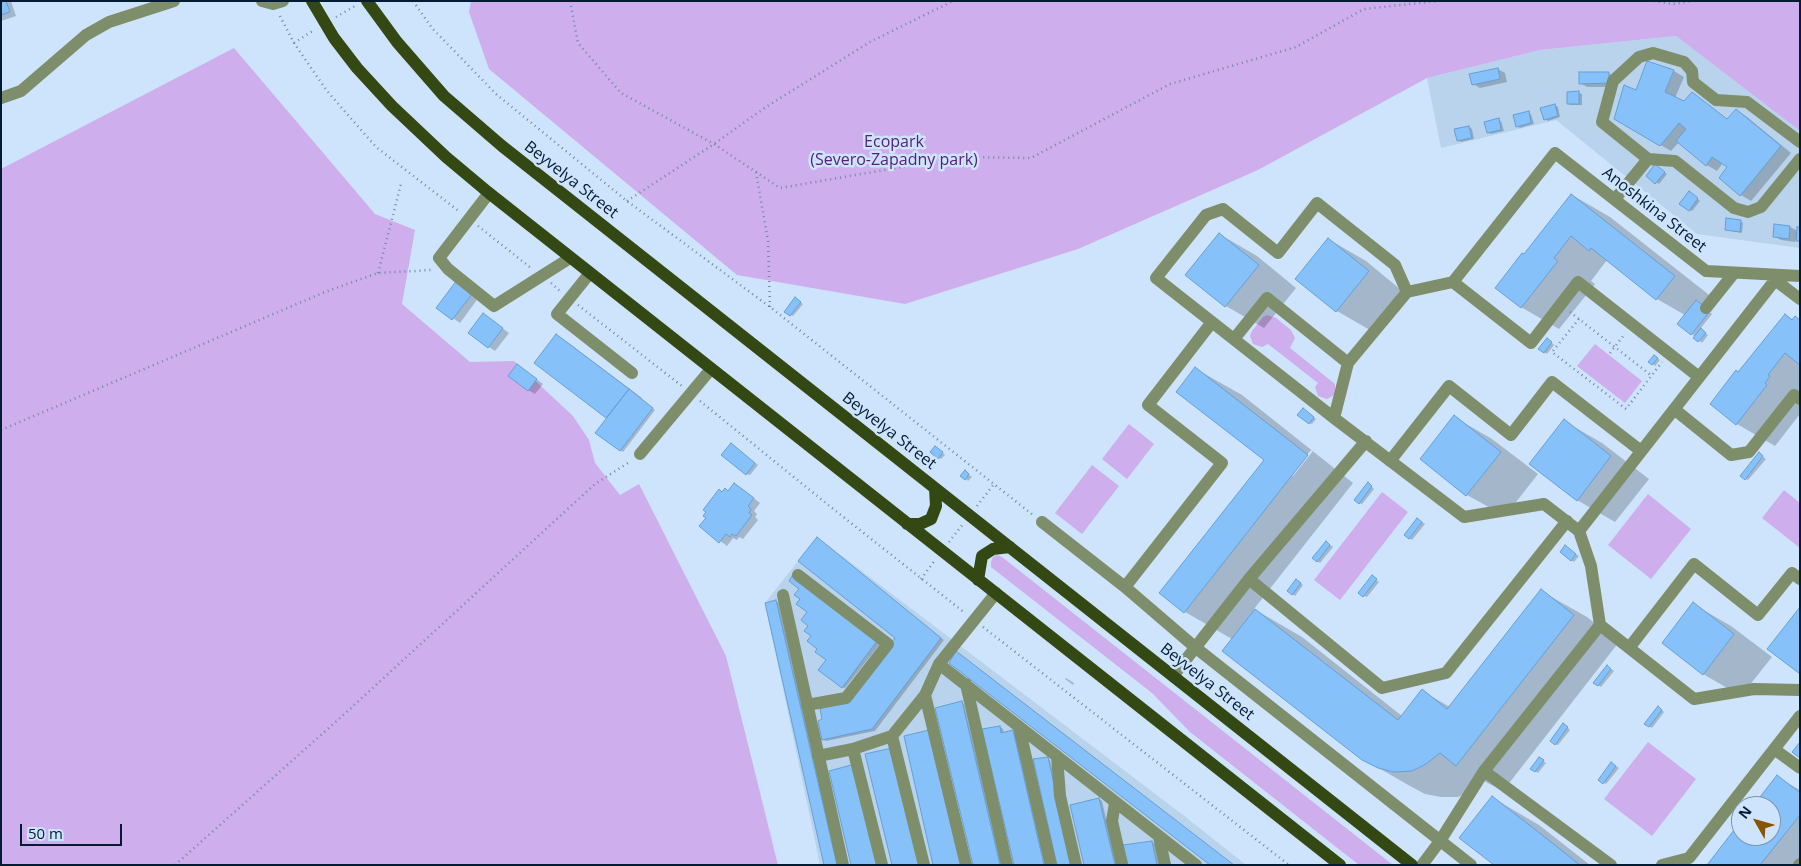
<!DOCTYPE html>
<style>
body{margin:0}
#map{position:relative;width:1801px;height:866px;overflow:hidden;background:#cde4fc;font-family:"Open Sans",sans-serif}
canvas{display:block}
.frame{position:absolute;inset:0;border:2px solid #041c31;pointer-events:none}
.north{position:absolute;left:1731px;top:796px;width:50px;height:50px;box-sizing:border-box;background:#cde4fc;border:1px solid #7d94ab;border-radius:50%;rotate:308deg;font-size:14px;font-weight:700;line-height:20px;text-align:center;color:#041c31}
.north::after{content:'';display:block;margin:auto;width:18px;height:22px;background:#895401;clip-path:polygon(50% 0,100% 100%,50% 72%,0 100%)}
.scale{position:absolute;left:20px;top:824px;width:102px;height:22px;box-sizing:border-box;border:2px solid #041c31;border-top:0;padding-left:6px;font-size:15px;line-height:18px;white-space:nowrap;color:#041c31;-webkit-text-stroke:4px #cde4fc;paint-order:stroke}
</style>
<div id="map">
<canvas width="1801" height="866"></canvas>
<div class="frame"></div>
<div class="north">N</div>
<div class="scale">50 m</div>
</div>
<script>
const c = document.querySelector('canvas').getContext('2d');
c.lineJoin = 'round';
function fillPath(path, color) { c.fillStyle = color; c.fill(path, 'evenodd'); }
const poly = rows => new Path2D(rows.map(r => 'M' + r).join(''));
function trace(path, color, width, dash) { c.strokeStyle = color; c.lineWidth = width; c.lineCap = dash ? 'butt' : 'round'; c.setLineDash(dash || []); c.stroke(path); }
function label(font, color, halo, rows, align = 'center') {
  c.font = font + ' "Open Sans",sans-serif'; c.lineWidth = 5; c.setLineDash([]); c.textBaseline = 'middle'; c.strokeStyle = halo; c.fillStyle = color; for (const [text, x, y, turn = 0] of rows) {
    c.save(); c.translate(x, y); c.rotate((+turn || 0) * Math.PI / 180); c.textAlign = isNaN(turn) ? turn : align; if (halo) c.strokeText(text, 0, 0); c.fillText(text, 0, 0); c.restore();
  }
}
fillPath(poly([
 [1676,36,1800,131,1800,248,1697,234,1556,120,1441,148,1427,78,1540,50],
 [817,537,1183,815,1246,865,820,865,765,603]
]), '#b9d3ec');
fillPath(poly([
 [471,1,1800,1,1800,131,1676,36,1540,50,1427,78,1258,170,1078,249,905,304,737,275,489,69,469,12],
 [234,48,375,214,415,230,402,304,470,362,514,361,573,416,589,440,595,463,620,495,639,484,726,656,778,865,1,865,1,169],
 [1267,315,1276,318,1291,330,1295,338,1290,348,1335,384,1335,394,1331,397,1327,399,1318,396,1315,387,1318,383,1268,344,1262,347,1253,344,1250,336,1252,331,1263,317],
 [1595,344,1642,381,1625,403,1577,366],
 [1129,424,1154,444,1127,479,1102,459],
 [1092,465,1119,486,1082,534,1055,513],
 [1784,490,1800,503,1800,548,1762,518],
 [1382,492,1408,512,1340,600,1314,580],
 [1648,494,1691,529,1651,579,1608,545],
 [997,555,1002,557,1393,865,1359,865,1190,732,1152,693,991,567,991,562,993,557],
 [1648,742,1696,779,1652,836,1604,799]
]), '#ceaeec');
fillPath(poly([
 [1,1,11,1,16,16,1,21],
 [1498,69,1505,73,1507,82,1480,88,1473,84],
 [1674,71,1684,77,1675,98,1684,102,1692,94,1728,120,1736,110,1747,117,1791,153,1751,201,1741,195,1729,167,1723,163,1717,171,1707,165,1679,142,1671,151,1615,118,1637,91],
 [1608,73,1615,77,1615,87,1587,87,1580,83],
 [1579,93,1582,94,1582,105,1571,105,1568,104],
 [1555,105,1558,107,1560,117,1548,121,1545,119],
 [1528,113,1531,114,1534,124,1520,128,1517,126],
 [1498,120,1501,121,1504,131,1491,134,1488,133],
 [1469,127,1472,129,1474,139,1461,142,1458,140],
 [1658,168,1667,174,1659,184,1656,182],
 [1692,194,1700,201,1692,211,1689,210],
 [1572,195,1610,217,1713,298,1705,308,1712,314,1700,329,1708,335,1702,343,1692,334,1685,315,1657,299,1607,260,1591,281,1595,284,1559,329,1521,307,1524,256],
 [1740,221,1743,223,1742,233,1726,230],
 [1790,227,1798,231,1800,228,1800,242,1796,239,1795,242,1781,240,1774,236],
 [1219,234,1257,256,1296,288,1264,328,1226,306],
 [1328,239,1366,261,1406,294,1375,333,1337,311,1296,279],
 [458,282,479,297,460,323,438,307],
 [798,301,803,304,793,316,790,315],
 [484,315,509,333,495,351,489,347],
 [1785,315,1794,320,1800,320,1800,414,1775,446,1737,424,1739,373],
 [556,336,570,344,642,398,641,400,655,410,623,452,620,450,608,418,536,363],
 [1550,341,1554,345,1547,354,1544,352],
 [1654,356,1660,360,1655,366,1650,362],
 [1196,369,1242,395,1353,483,1254,609,1302,637,1402,716,1422,691,1450,707,1541,591,1587,617,1619,642,1503,791,1484,781,1472,790,1458,797,1441,797,1425,794,1410,786,1363,759,1232,639,1185,612,1265,460],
 [1311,450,1313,451,1293,476,1292,474],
 [524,370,543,384,535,394,528,390],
 [1306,411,1316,419,1312,424,1309,423],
 [1454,417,1492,439,1538,474,1505,516,1467,495],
 [1564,421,1602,443,1649,479,1615,522,1577,500],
 [734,447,758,465,750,475,747,474],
 [938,449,945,455,941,459,939,458],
 [1762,456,1766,459,1748,480,1746,479],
 [968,474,972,477,968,481,966,479],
 [1371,486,1374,489,1362,504,1359,503],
 [741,488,760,503,754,511,757,514,755,517,758,520,743,539,739,537,737,540,733,538,727,546,700,526,722,493],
 [1421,521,1425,524,1412,540,1409,538],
 [820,541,944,640,875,731,826,741,823,739,850,699,897,638],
 [1329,544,1333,547,1320,563,1317,561],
 [1568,549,1579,556,1574,562,1571,560],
 [1375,579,1379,582,1367,597,1364,596],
 [1299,582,1303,585,1295,596,1292,594],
 [776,601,779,603,839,865,825,865],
 [1693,604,1731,626,1772,657,1741,696,1703,674],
 [809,612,880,644,845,688,842,687,813,636],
 [1610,668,1614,671,1601,687,1598,685],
 [1066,678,1074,683,1073,685,1065,679],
 [961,702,964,704,1003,865,974,865],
 [1661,709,1664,712,1652,728,1649,726],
 [1000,727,1003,729,1004,734,1013,732,1016,734,1046,865,1015,865],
 [1567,727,1570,730,1558,745,1555,744],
 [1047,758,1050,760,1074,865],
 [1542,760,1546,763,1538,773,1535,771],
 [1615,765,1619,768,1606,784,1603,782],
 [1777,777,1800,790,1800,865,1708,865,1741,823,1741,836,1771,836,1771,806,1754,806],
 [1493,798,1539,825,1590,865,1496,865],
 [1099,799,1102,801,1117,865,1085,865],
 [1152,842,1155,844,1159,865,1129,865]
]), '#0003');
const building = poly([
 [1,1,6,1,10,12,1,15,1,1],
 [1647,61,1674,70,1665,92,1684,101,1692,92,1727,119,1736,109,1781,146,1740,196,1719,178,1727,167,1712,157,1706,166,1676,141,1686,129,1679,123,1660,146,1614,119,1624,85,1636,90,1647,61],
 [1498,68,1500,79,1472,85,1469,74,1498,68],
 [1579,72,1609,72,1609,83,1579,84,1579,72],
 [1579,91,1579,104,1567,104,1567,92,1579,91],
 [1555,104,1558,116,1544,120,1540,108,1555,104],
 [1529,111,1531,123,1516,127,1513,115,1529,111],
 [1499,118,1501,130,1487,133,1484,122,1499,118],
 [1469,126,1472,138,1457,141,1454,129,1469,126],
 [1655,164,1665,172,1655,184,1646,176,1655,164],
 [1689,191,1698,198,1689,211,1679,204,1689,191],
 [1571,194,1675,276,1656,300,1591,248,1589,251,1571,236,1554,258,1558,261,1521,308,1495,288,1522,253,1524,254,1571,194],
 [1726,218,1741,220,1740,232,1725,230,1726,218],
 [1774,224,1790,226,1789,239,1773,237,1774,224],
 [1797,227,1800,227,1800,241,1796,241,1797,227],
 [1219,233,1259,265,1225,307,1185,275,1219,233],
 [1328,238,1369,271,1336,312,1295,279,1328,238],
 [457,280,473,293,452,320,436,308,457,280],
 [795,297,801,302,790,316,784,312,795,297],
 [1696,300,1710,311,1691,335,1677,324,1696,300],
 [483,313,503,328,488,348,468,333,483,313],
 [1785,314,1792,320,1795,316,1800,320,1800,365,1785,353,1768,375,1770,376,1765,383,1767,385,1736,425,1710,404,1736,370,1738,372,1785,314],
 [1701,328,1706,333,1698,342,1693,338,1701,328],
 [556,334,629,389,606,418,534,363,556,334],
 [1547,338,1552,342,1544,353,1538,349,1547,338],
 [1654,355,1658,358,1652,365,1648,362,1654,355],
 [517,364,537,379,528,391,508,376,517,364],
 [1195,367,1308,455,1184,613,1159,593,1264,460,1176,392,1195,367],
 [629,389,653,408,620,451,595,433,629,389],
 [1303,408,1314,417,1309,424,1297,415,1303,408],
 [1454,415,1501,452,1466,496,1420,459,1454,415],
 [1564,419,1611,456,1577,501,1529,464,1564,419],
 [731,443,755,463,746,475,721,455,731,443],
 [935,446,943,452,938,459,930,452,935,446],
 [1759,452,1763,456,1745,480,1740,476,1759,452],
 [965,470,969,474,965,480,960,476,965,470],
 [1368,482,1372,486,1359,504,1354,500,1368,482],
 [734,483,754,498,748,506,751,509,749,513,752,515,736,536,732,534,730,537,726,534,719,543,699,526,706,518,703,516,706,512,703,510,719,489,722,492,725,488,728,491,734,483],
 [1417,518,1422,522,1409,539,1404,535,1417,518],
 [817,537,941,638,872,729,822,740,818,721,822,719,820,709,849,698,895,638,798,561,817,537],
 [1326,541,1330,545,1317,562,1312,558,1326,541],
 [1565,545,1576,554,1571,561,1560,552,1565,545],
 [1372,575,1377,579,1363,597,1358,593,1372,575],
 [792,576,877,641,842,688,818,670,826,660,815,652,817,649,807,641,811,636,804,631,808,626,801,620,807,612,796,604,800,599,794,595,799,589,789,581,792,576],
 [1296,579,1301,583,1292,595,1287,591,1296,579],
 [1541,589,1574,615,1456,766,1440,753,1426,764,1412,771,1394,772,1378,768,1362,760,1222,651,1255,609,1398,720,1422,689,1447,709,1541,589],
 [776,600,837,865,824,865,765,603,776,600],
 [1693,602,1734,634,1703,675,1662,643,1693,602],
 [1800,607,1800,674,1767,649,1800,607],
 [956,651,1234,865,1210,865,949,663,956,651],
 [1607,665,1611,669,1598,686,1593,683,1607,665],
 [962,701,1000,865,973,865,935,708,962,701],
 [1658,706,1662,710,1649,727,1644,724,1658,706],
 [1563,723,1568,727,1555,745,1550,741,1563,723],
 [1000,726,1001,733,1013,730,1044,865,1014,865,982,729,1000,726],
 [929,730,961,865,933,865,904,736,929,730],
 [1800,742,1800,758,1792,752,1800,742],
 [892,748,919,865,892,865,865,754,892,748],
 [1048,757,1072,865,1057,865,1033,759,1048,757],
 [1539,757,1544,760,1535,772,1530,769,1539,757],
 [1611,762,1616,766,1603,784,1598,780,1611,762],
 [855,764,878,865,851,865,829,771,855,764],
 [1777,775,1800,793,1800,815,1760,865,1707,865,1741,821,1741,836,1771,836,1771,806,1753,806,1777,775],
 [1492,796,1537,831,1580,865,1494,865,1459,838,1492,796],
 [1099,798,1115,865,1084,865,1070,805,1099,798],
 [1152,841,1157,865,1128,865,1123,845,1152,841]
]);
fillPath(building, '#86c1fa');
trace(building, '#659fd6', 1);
trace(poly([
 [413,1,432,28,496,94,627,201,770,307,1033,515],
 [570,1,578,43,621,93,714,144,780,188,960,157,1031,158,1170,84,1296,47,1364,9,1438,1],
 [1654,1,1672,4,1693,1],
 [280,16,294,43,327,91,376,147,460,212],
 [336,17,355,6],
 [294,43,314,30],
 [756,172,768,241,770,307],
 [627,201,714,144,766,107,870,42,953,1],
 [478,226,531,268],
 [378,273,401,184],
 [551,283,560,291],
 [578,305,682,386],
 [1570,312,1652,376],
 [1579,319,1552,352,1626,409,1662,362],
 [1610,353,1624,335],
 [700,401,832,508,965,613],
 [1,430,325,292,378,273,431,270],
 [977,506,994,484],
 [949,542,963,524],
 [921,579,935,560],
 [983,627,1289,865],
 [175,865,340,718,595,484,631,461]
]), '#71889f', 2.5, [1, 4]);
trace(poly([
 [262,1,273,4,283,1],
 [1,98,21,91,86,35,109,22,174,1],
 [1800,142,1747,102,1716,100,1693,82,1692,71,1684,62,1653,53,1639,57,1613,81,1602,122,1648,159,1675,161,1734,208,1748,212,1761,207,1800,159],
 [489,193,439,258,448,269,494,306,570,258],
 [1615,199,1648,159],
 [590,273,557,314,632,373],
 [1800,276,1706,271,1555,153,1453,282,1407,292,1395,265,1317,203,1278,253,1223,209,1206,215,1156,278,1334,418,1464,517,1544,504,1579,531,1591,566,1600,625,1694,699,1754,689,1800,690],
 [1775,280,1800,299],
 [1453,282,1531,343,1578,282,1699,377],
 [1706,308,1734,273],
 [1234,339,1267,298,1348,363,1334,418],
 [1348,363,1407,292],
 [1674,409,1731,455,1749,452,1794,395,1800,399],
 [640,454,711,369],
 [1390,461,1449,386,1511,435,1552,382,1641,451],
 [1042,522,1125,587,1196,648,1471,865],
 [1579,531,1779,275],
 [798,575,888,644,846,698,807,705],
 [1249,579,1382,688,1446,673,1567,521],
 [1125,587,1222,463,1148,405,1212,322],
 [783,595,843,865],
 [1629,648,1694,564,1758,615,1792,573,1800,579],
 [939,664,1196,865],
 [1173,676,1249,579,1366,441],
 [966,684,1007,865],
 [925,695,966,865],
 [1019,727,1051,865],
 [892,736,924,865],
 [853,749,882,865],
 [1774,749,1800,768],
 [818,756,853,749,892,736,925,695,939,664,996,593],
 [1057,756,1060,796,1076,865],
 [1484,771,1611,865],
 [1115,803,1112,821,1122,865],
 [1159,837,1165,865],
 [1422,865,1440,841,1484,771,1600,625],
 [1662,865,1689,858,1800,716],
 [1799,865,1800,864]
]), '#7e8e6b', 12);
trace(poly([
 [312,1,334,38,357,68,392,106,446,157,489,193,1340,865],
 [367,1,397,42,444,96,502,146,1412,865],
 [907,524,920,524,931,519,936,506,935,488],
 [978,580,982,556,993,549,1010,547]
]), '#334812', 12);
label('16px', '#57207c', '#cde4fc', [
 ["Ecopark",894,142],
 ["(Severo-Zapadny park)",894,160]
]);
label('16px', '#041c31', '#cde4fc', [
 ["Beyvelya Street",571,180,38],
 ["Anoshkina Street",1654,210,38],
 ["Beyvelya Street",889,431,38],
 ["Beyvelya Street",1207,682,38]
]);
</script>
